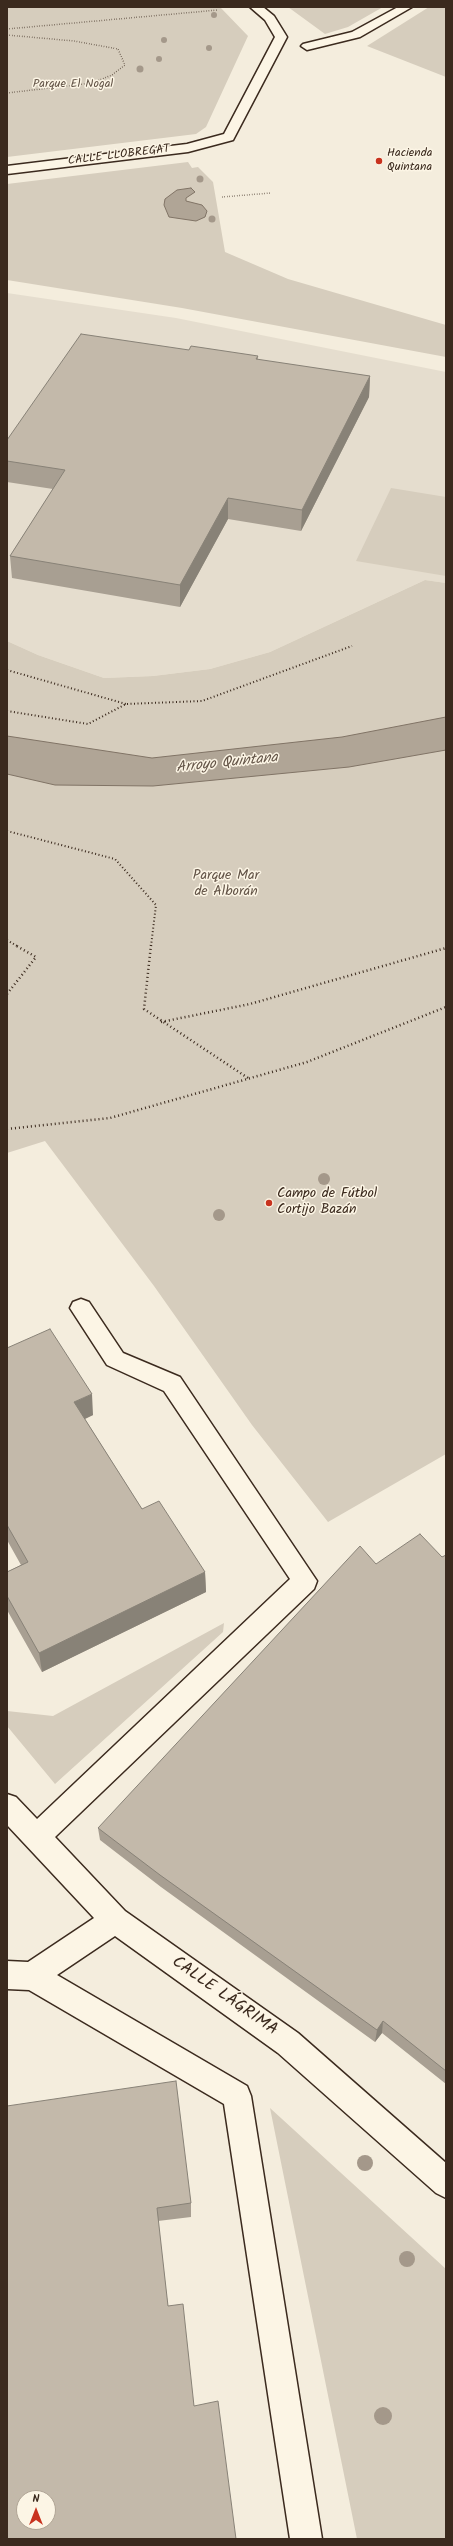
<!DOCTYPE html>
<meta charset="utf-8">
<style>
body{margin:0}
#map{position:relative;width:453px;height:2546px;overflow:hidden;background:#f4eddd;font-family:Kalam,sans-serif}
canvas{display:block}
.frame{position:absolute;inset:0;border:8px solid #3b2a1e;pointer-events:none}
.north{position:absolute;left:16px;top:2490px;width:40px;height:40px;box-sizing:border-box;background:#fcf5e5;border:1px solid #afa495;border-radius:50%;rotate:0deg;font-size:11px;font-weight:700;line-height:16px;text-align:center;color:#3b2a1e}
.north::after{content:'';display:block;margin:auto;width:14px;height:18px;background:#c8321e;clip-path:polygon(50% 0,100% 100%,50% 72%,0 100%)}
</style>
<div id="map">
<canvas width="453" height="2546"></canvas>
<div class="frame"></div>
<div class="north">N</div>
</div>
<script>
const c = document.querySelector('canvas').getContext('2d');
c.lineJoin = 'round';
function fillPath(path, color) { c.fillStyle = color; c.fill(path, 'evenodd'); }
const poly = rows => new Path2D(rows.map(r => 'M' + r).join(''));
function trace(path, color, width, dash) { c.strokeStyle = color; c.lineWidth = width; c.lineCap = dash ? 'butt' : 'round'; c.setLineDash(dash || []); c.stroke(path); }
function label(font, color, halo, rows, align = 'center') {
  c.font = font + ' Kalam,sans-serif'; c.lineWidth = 3; c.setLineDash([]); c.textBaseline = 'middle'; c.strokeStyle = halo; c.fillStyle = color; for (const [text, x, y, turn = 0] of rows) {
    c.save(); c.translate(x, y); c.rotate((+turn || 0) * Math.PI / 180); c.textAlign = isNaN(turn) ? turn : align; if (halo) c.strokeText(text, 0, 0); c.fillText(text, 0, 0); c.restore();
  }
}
fillPath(poly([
 [7,293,176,318,446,372,446,583,425,580,270,652,210,669,153,676,104,678,38,655,7,641]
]), '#e5ddce');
fillPath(poly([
 [7,7,220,7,248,36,206,127,196,134,7,157],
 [288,7,383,7,348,27,325,34],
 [429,7,446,7,446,77,367,46],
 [188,162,192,168,198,167,213,182,225,252,288,279,446,325,446,357,182,308,7,280,7,184],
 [391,488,446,497,446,576,356,561],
 [425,580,446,583,446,1454,328,1522,252,1425,154,1286,45,1141,7,1153,7,641,38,655,104,678,153,676,210,669,270,652],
 [224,1623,223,1632,55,1784,7,1726,7,1711,53,1716],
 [270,2108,446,2269,446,2539,357,2539]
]), '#d6cdbd');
const water = poly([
 [191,188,195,192,186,198,186,201,202,205,207,211,205,217,196,221,169,217,164,205,165,199,177,190,191,188],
 [446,717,446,750,349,767,153,786,55,785,7,774,7,736,152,758,342,737,446,717]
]);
fillPath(water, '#b0a596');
trace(water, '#817466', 1);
const minor = poly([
 [250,7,263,7,274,16,287,37,233,140,188,152,7,174,7,166,187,144,224,134,275,37,265,20,250,7],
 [398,7,412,7,360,37,307,50,301,46,303,44,352,32,398,7],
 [81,1299,89,1302,123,1353,180,1377,317,1581,314,1589,55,1837,125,1911,298,2033,446,2163,446,2198,436,2193,278,2053,115,1936,57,1975,247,2086,251,2096,322,2539,290,2539,224,2104,29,1990,7,1989,7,1961,28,1962,94,1918,7,1825,7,1794,16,1797,37,1819,290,1579,164,1391,107,1365,70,1308,73,1302,81,1299]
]);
trace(minor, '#3b2a1e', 3);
trace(poly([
 [7,29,218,10],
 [7,35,74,41,118,49,125,65,112,75,92,83,7,93],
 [222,197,271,193]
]), '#3b2a1e', 1.5, [0.5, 2]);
trace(poly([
 [7,670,126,704],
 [7,711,88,724,126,704,202,701,352,646],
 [7,831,115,859,156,905,151,946],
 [7,940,17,946]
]), '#3b2a1e', 2, [1, 2.5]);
trace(poly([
 [151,945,144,1009,248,1078],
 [7,994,36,957,15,945],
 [161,1022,250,1004,446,948],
 [7,1129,110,1118,307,1062,446,1007]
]), '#3b2a1e', 2.5, [1, 3]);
fillPath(minor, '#fcf5e5');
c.fillStyle = '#a4988a';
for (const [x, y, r] of [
 [214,15,3],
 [164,40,3],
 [209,48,3],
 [159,59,3],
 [140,69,3.5],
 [200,179,3.5],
 [212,219,3.5],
 [324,1179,6],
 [219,1215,6],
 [365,2163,8],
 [407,2259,8],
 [383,2416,9]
]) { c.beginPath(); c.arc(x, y, r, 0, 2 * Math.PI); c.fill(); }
fillPath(poly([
 [258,356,258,360,370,376,369,397,301,531,228,519,180,607,12,578,10,556,53,489,7,482,7,440],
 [7,1348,93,1415,85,1419,142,1509,205,1572,206,1592,42,1672,7,1610,7,1572,21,1565,7,1540],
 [446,1555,446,2084,382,2033,375,2042,161,1887,100,1840,98,1828,376,1564,442,1557],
 [7,2106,191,2203,191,2217,158,2221,168,2306,194,2406]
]), '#a89f92');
fillPath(poly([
 [370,376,369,397,301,531,302,510],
 [228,498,228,519,180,607,180,585],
 [92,1394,93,1415,76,1423,74,1402],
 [205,1572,206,1592,42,1672,39,1653],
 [383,2021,382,2033,375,2042,377,2030]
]), '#888277');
const building = poly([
 [81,334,189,350,191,346,258,356,256,359,370,376,302,510,228,498,180,585,10,556,65,470,7,461,7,440,81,334],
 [50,1329,92,1394,74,1402,142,1509,159,1501,205,1572,39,1653,7,1596,7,1572,28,1562,7,1525,7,1348,50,1329],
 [420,1534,442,1557,446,1555,446,2071,383,2021,377,2030,160,1875,98,1828,360,1546,376,1564,420,1534],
 [176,2081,191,2203,157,2208,168,2306,183,2304,194,2406,218,2401,236,2539,7,2539,7,2106,176,2081],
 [24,2498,48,2498,48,2522,24,2522,24,2498]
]);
fillPath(building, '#c3b9aa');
trace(building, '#888277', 1);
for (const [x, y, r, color] of [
 [379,161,4,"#c8321e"],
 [269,1203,4,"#c8321e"]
]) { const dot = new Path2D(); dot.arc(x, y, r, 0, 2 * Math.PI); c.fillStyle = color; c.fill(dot); trace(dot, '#fcf5e5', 1.5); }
label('12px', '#625346', '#fcf5e5', [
 ["Parque El Nogal",73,85]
]);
label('12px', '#3b2a1e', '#fcf5e5', [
 ["Hacienda",387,154],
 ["Quintana",387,168]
], 'left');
label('12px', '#3b2a1e', '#fcf5e5', [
 ["CALLE LLOBREGAT",119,156,-7]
]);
label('14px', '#625346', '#fcf5e5', [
 ["Parque Mar",226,877],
 ["de Alborán",226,893]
]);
label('14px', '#3b2a1e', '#fcf5e5', [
 ["Campo de Fútbol",277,1195],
 ["Cortijo Bazán",277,1211]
], 'left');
label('italic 15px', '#645548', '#fcf5e5', [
 ["Arroyo Quintana",227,764,-6]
]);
label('17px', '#3b2a1e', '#fcf5e5', [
 ["CALLE LÁGRIMA",224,1997,35]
]);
</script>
